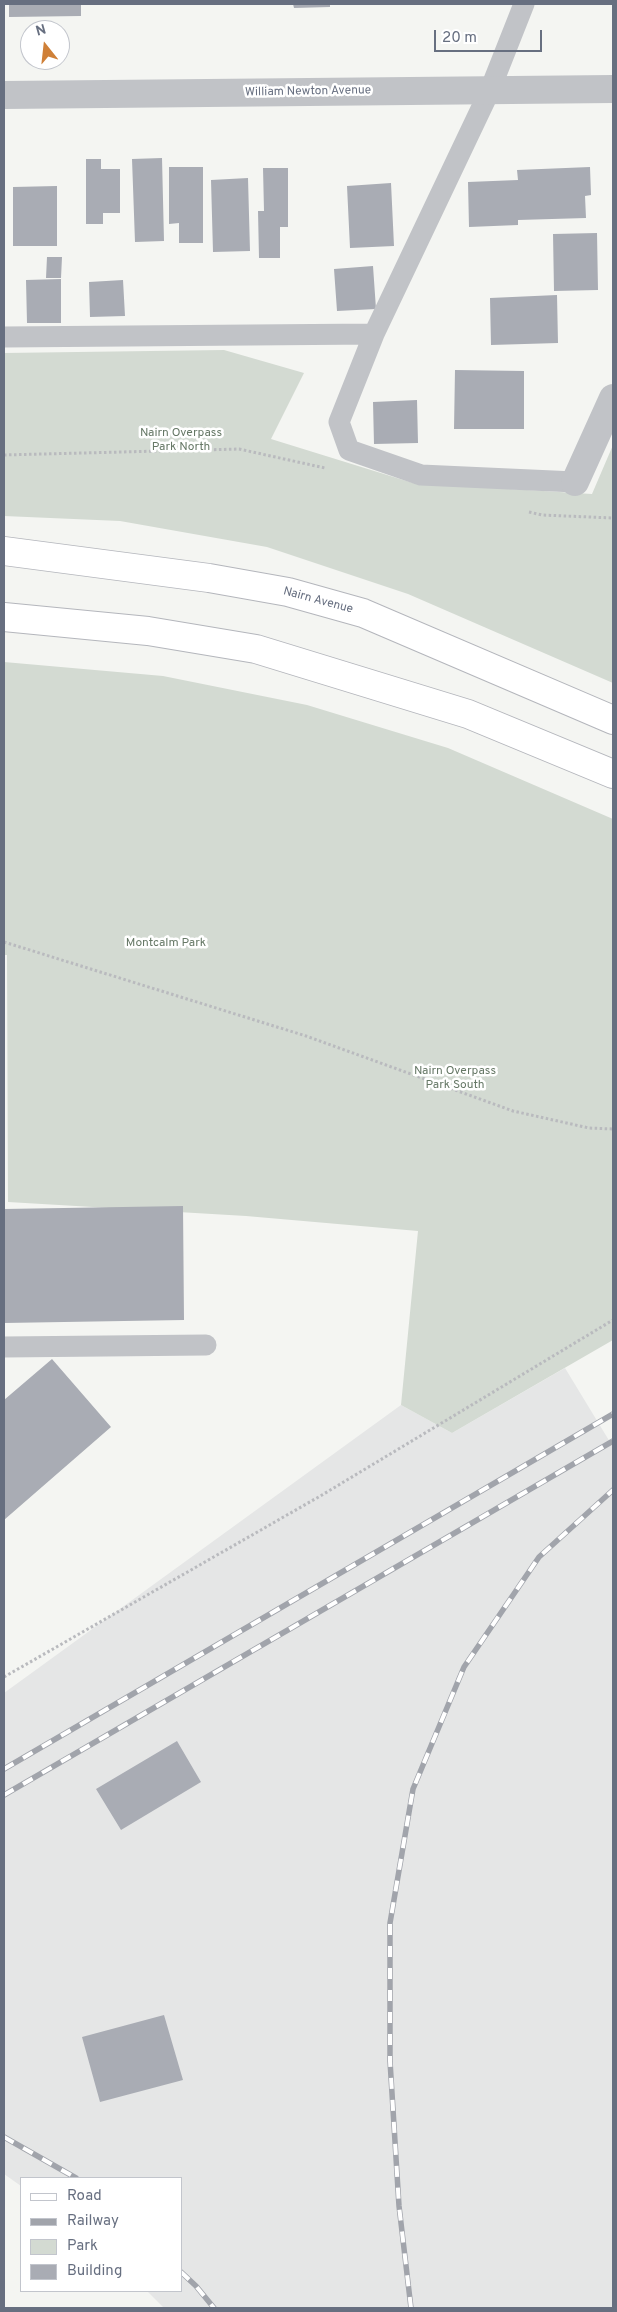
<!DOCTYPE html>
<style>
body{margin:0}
#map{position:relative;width:617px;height:2312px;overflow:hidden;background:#f4f5f2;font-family:Overpass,sans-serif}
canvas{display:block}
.frame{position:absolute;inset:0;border:5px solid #676f80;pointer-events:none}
.legend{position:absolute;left:20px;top:2177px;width:162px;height:115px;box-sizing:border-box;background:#fff;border:1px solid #c2c5cc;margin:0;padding:6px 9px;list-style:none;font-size:15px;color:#676f80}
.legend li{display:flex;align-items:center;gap:10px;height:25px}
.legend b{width:25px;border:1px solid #c2c5cc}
.north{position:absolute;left:20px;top:20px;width:50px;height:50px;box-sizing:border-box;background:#fff;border:1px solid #c2c5cc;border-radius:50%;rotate:344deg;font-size:14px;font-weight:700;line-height:20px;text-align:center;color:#676f80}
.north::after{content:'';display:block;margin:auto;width:18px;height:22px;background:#cf8038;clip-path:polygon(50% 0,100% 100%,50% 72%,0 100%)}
.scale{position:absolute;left:434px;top:30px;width:108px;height:22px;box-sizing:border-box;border:2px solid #676f80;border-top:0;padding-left:6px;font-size:15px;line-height:18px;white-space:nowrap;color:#676f80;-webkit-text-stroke:4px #fff;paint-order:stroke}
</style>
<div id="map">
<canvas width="617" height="2312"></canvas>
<div class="frame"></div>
<ul class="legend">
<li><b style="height:6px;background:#fff"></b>Road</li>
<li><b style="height:6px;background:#a1a4ab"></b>Railway</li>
<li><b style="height:14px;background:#d3dad2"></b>Park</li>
<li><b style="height:14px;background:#a9acb4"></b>Building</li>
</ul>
<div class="north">N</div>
<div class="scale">20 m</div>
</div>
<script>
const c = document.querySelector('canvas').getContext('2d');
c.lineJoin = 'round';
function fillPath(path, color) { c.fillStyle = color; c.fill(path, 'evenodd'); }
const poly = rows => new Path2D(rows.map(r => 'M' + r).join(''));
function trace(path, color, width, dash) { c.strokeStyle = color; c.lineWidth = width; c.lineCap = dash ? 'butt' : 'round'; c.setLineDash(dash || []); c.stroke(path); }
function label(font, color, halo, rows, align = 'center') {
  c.font = font + ' Overpass,sans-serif'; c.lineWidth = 5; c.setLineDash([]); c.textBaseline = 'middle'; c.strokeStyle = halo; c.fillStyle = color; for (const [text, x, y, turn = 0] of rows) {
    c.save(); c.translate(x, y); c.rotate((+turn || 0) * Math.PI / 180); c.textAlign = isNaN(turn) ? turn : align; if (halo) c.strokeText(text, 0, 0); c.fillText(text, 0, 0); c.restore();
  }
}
fillPath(poly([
 [565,1368,613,1447,613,2308,164,2308,147,2291,181,2291,181,2178,21,2178,21,2186,4,2174,4,1693,401,1405,452,1433]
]), '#e5e6e6');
fillPath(poly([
 [224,350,304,373,271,439,413,483,592,494,613,445,613,683,408,594,267,547,120,521,4,516,4,353],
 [4,662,163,676,307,705,448,748,613,819,613,1340,452,1433,401,1405,418,1231,246,1216,8,1202,7,955,4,955]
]), '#d3dad2');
fillPath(poly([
 [9,4,81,4,81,16,9,17],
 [293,4,330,4,330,7,294,8],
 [162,158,164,241,135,242,132,159],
 [86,159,101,159,101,169,120,169,120,213,103,213,103,224,86,224],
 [169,167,203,167,203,243,179,243,179,223,169,224],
 [590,167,591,195,585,196,586,218,518,220,518,225,469,227,468,182,518,180,517,170],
 [263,168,288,168,288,227,280,227,280,258,259,258,258,211,264,211],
 [248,178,250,251,213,252,211,180],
 [391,183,394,246,350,248,347,186],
 [57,186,57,246,13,246,13,187],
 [597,233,598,290,554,291,553,234],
 [47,257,62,257,61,278,46,278],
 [373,266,376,309,337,311,334,269],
 [61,279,61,323,27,323,26,280],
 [123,280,125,316,90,317,89,282],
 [557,295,558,343,491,345,490,298],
 [455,370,524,371,524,429,454,429],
 [417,400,418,443,374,444,373,402],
 [183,1206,184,1320,4,1323,4,1209],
 [52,1359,111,1427,4,1520,4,1400],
 [177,1741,201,1782,121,1830,96,1789],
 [164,2015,183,2080,100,2102,82,2037]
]), '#a9acb4');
const secondary = poly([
 [4,551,209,578,288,592,363,613,613,720],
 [4,617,148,631,256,649,468,714,613,774]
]);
trace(secondary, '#b4b6bc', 30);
trace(poly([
 [4,455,239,449,325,468],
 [529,512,542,515,613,518],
 [4,942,306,1036,513,1111,589,1128,613,1129],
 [4,1677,322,1495,613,1320]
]), '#b9babe', 3, [2.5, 2.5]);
trace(poly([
 [524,4,490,90,374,334,339,422,349,450,421,475,575,482],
 [4,337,374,334],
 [4,1347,206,1345]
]), '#c1c3c7', 21);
trace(poly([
 [4,95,613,89],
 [575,482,613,398]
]), '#c1c3c7', 28);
trace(secondary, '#fff', 28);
const rail = poly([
 [4,1769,613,1414],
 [4,1795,613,1441],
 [4,2137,76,2178],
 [181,2272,196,2286,214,2308],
 [411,2308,399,2206,390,2061,390,1923,413,1789,464,1667,539,1557,613,1490]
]);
trace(rail, '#a1a4ab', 5.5);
trace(rail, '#fff', 4, [11]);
label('12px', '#676f80', '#fff', [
 ["William Newton Avenue",308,92,-1],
 ["Nairn Avenue",318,601,15]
]);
label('12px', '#667866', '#fff', [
 ["Nairn Overpass",181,434],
 ["Park North",181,448],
 ["Montcalm Park",166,944],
 ["Nairn Overpass",455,1072],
 ["Park South",455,1086]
]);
</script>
